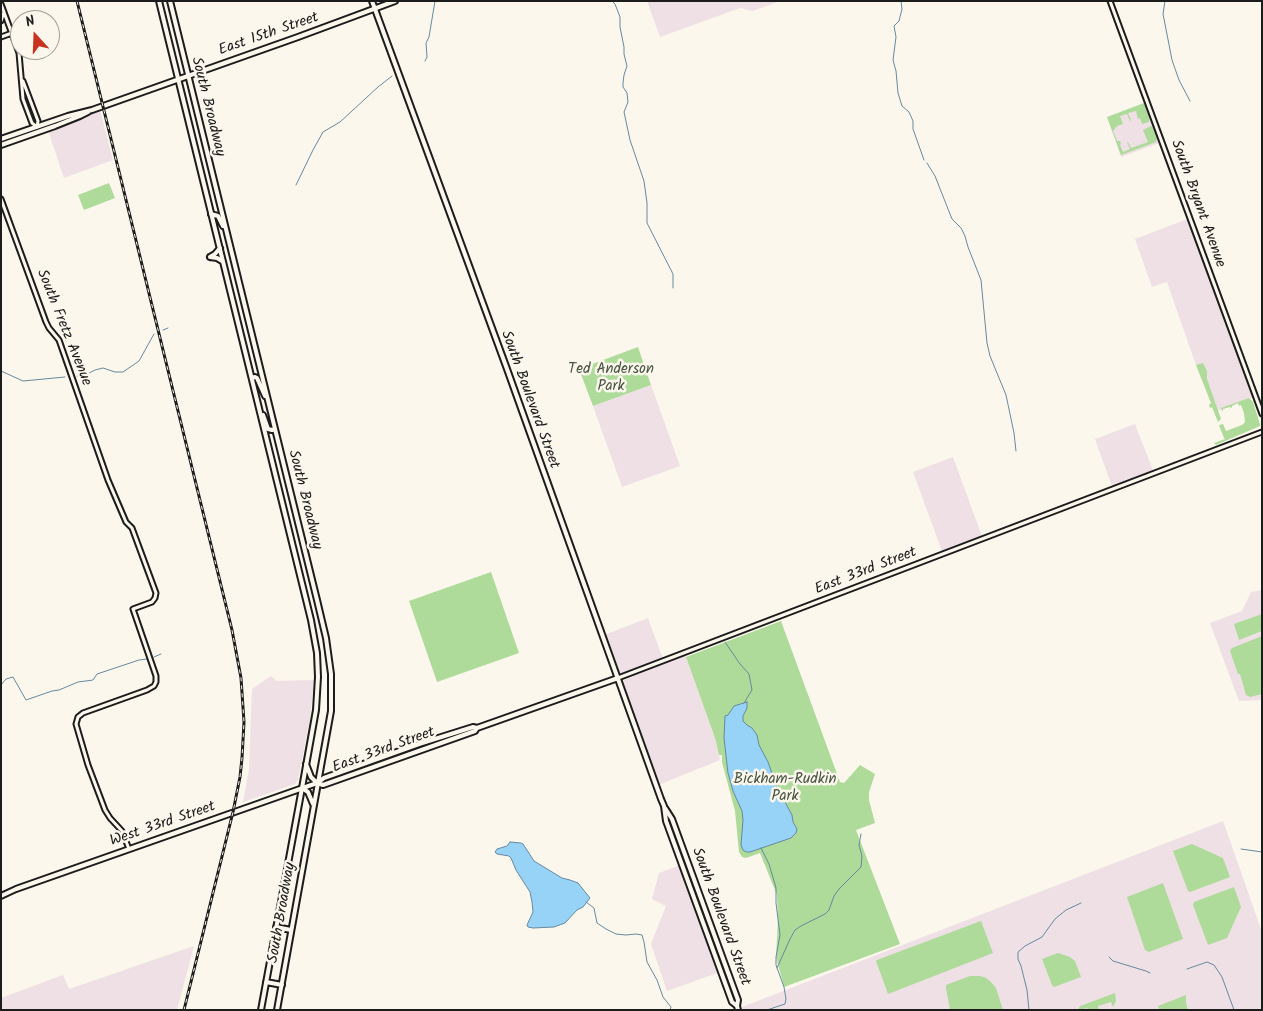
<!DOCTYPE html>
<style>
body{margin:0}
#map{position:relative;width:1263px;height:1011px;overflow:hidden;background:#fbf7ec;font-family:Kalam,sans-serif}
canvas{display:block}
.frame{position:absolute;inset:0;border:2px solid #1c1c1c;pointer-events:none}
.north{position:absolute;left:10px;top:10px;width:50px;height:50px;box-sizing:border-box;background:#fbf7ec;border:1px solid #a29f99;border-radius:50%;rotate:340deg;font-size:14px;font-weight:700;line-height:20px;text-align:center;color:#1c1c1c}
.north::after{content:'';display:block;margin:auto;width:18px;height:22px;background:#c8321e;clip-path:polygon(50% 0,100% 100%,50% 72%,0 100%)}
</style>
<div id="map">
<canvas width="1263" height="1011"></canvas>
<div class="frame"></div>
<div class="north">N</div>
</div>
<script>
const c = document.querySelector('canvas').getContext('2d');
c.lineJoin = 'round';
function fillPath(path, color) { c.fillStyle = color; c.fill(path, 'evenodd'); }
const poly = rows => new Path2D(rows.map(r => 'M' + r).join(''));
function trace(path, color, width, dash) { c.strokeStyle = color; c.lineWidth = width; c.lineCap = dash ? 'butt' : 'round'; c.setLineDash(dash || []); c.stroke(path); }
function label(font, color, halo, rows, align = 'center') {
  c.font = font + ' Kalam,sans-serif'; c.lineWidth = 5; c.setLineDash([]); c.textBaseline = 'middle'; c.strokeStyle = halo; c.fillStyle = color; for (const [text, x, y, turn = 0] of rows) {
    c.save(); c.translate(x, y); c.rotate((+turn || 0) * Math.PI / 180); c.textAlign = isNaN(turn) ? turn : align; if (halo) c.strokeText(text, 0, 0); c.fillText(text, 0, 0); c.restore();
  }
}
fillPath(poly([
 [647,1,780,1,753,11,740,8,660,37],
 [1148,102,1162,142,1121,157,1107,117],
 [100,110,113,160,64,178,48,130],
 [1190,218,1255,397,1215,412,1196,365,1167,282,1152,287,1135,239],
 [651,385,680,466,622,487,593,406],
 [1135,424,1154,473,1113,489,1095,439],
 [953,457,983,539,943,554,913,472],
 [1262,590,1262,700,1239,701,1210,623,1242,611,1251,592],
 [648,618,663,659,619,676,604,635],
 [685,654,715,738,720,760,658,785,622,681],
 [271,676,277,681,314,680,310,718,298,780,295,784,243,802,249,770,252,689],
 [1223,821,1262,932,1262,1010,743,1010,742,1007],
 [681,865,720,972,667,991,651,944,666,906,652,899,659,873],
 [194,946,177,1010,1,1010,1,998,63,975,69,989]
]), '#eee0e4');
fillPath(poly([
 [1144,103,1149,118,1149,122,1142,124,1140,118,1138,119,1136,111,1128,113,1131,120,1130,121,1127,114,1120,116,1123,124,1117,126,1117,128,1116,127,1115,127,1115,129,1113,131,1117,141,1120,141,1121,144,1120,145,1123,152,1130,149,1127,142,1128,142,1131,148,1148,142,1143,130,1151,126,1152,126,1153,128,1157,138,1156,142,1121,155,1107,117],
 [109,183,115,198,84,210,78,195],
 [638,347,651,385,593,406,579,369],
 [1203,363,1207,371,1207,379,1221,419,1218,422,1212,407,1210,408,1209,405,1211,403,1196,365],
 [1249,398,1253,402,1260,424,1260,426,1216,445,1214,443,1225,439,1224,438,1219,425,1223,424,1226,431,1242,425,1245,422,1244,413,1241,405,1239,406,1238,403,1232,406,1232,408,1230,407,1223,409,1223,412,1221,408],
 [491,572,519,653,437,682,409,601],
 [1262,614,1262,631,1239,640,1234,624],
 [781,621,840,782,844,783,860,765,875,774,869,792,869,800,875,823,856,830,900,944,784,987,776,957,778,920,777,895,760,853,746,858,742,857,739,852,735,811,722,762,722,755,719,755,715,738,686,657],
 [1262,636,1262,694,1250,697,1246,695,1240,674,1238,674,1230,651,1232,648],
 [1192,844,1223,858,1230,877,1190,892,1188,891,1173,851],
 [1163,883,1183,939,1149,952,1145,950,1127,897],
 [1234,887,1241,907,1227,938,1208,945,1193,905,1194,902],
 [981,921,993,953,888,994,876,961,877,960],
 [1058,953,1070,957,1075,961,1081,977,1054,987,1052,985,1042,959],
 [970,976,980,976,986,978,991,982,996,988,1003,1010,950,1010,946,988,946,985],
 [1115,993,1116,1001,1113,1007,1111,1002,1098,1006,1099,1010,1088,1010,1087,1008,1078,1010,1080,1006],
 [1186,995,1186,1003,1188,1010,1159,1010,1158,1006]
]), '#aedb9a');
const water = poly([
 [747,702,747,708,743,716,743,721,747,725,752,728,757,735,759,745,768,762,776,785,792,815,793,822,797,829,796,833,791,838,750,852,746,852,743,850,741,845,743,820,742,811,733,791,728,773,724,738,725,716,728,715,734,706,747,702],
 [510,842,521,843,523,844,534,861,562,878,570,880,578,883,590,898,583,907,577,910,565,923,554,927,533,928,528,927,527,925,533,912,532,902,530,892,516,870,511,858,509,856,497,854,495,852,497,849,507,846,510,842]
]);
fillPath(water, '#97d2f7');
trace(water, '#66899f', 1);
trace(poly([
 [612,1,615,4,620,17,620,27,624,47,624,54,627,66,624,75,623,83,623,87,627,93,628,102,624,112,630,140,644,181,647,203,647,223,673,274,673,288],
 [901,1,902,9,899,21,894,26,896,37,893,60,896,71,898,93,902,106,909,112,913,121,913,129,924,160],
 [1165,1,1163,14,1172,60,1179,80,1190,101],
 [425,61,427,57,426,43,429,37,435,1],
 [927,163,935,176,952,219,961,228,965,236,968,247,981,280,987,343,990,356,1006,395,1014,433,1016,451],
 [296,185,313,150,323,132,340,122,378,87,392,76],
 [163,330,168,328],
 [1,371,23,381,65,377],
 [77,376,85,375,95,370,103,368,115,372,123,372,139,361,154,334],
 [725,642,740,664,749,674,752,690,744,703],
 [154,657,161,654],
 [1,685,6,679,13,677,26,700,52,691,59,690,78,682,93,680,97,674,139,660,147,659],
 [761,848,769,864,776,888,776,903,780,935,776,957,776,965,784,987,786,999,785,1004,767,1010],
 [1241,849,1262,852],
 [586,902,594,908,597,923,606,929,616,934,626,935,636,934,642,935,644,942,647,962,657,980,663,997,671,1007,670,1010],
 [1109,957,1113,961,1146,971,1150,973],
 [777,968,790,939,795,930,801,926,825,914,829,910,834,896,839,889,861,867,862,856,859,845,861,834],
 [1187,969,1207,962,1214,965,1222,977,1234,1010],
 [1029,1010,1027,990,1021,966,1018,959,1018,952,1025,946,1042,937,1055,919,1066,910,1081,903]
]), '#66899f', 1);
const tertiary = poly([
 [1110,1,1262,414],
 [1,4,19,53,23,99,32,123,37,127],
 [1,21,4,12],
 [1,37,12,33],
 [23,81,38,121,37,127],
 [1,199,46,322,49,328,59,340,108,480,126,522,132,528,156,593,155,598,152,602,133,609,156,676,156,682,154,686,147,690,83,713,78,717,76,724,88,765,105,810,110,818,122,831,129,849],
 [618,678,1262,432]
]);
const secondary = poly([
 [372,1,507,369,661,799,664,806,666,821,732,1002,737,1006],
 [317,783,323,785,475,731,477,728,618,678],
 [665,808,672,819,703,904,738,1000,737,1006,738,1010],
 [1,896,16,889,317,783,324,778,419,744,473,727,477,728]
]);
const primary = poly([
 [159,1,311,620,317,653,318,677,316,710,302,788,261,1010],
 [170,1,317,600,326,638,331,674,331,711,277,1010],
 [1,139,68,116,92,110,298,37,395,1],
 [1,145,55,126,80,116,88,112],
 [211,214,218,216,223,226],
 [210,257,217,258,222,261],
 [210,257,215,254,220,248],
 [252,378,255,377,257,378,265,396],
 [263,415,268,429,272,430,275,429],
 [306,764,311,777,317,783],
 [302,788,308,792,313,804],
 [276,927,291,930],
 [266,982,282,985]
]);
trace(tertiary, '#1c1c1c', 7);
trace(secondary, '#1c1c1c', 8);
trace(primary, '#1c1c1c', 8);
trace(tertiary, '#fbf7ec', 3);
trace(secondary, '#fbf7ec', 4);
trace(primary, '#fbf7ec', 4);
const rail = poly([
 [77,1,232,630,241,678,244,722,242,758,240,777,233,812,184,1010]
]);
trace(rail, '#1c1c1c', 3);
trace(rail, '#fbf7ec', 1, [4]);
label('15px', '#1c1c1c', '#fbf7ec', [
 ["East 15th Street",269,35,-19],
 ["South Broadway",207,107,76],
 ["South Bryant Avenue",1197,204,70],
 ["South Fretz Avenue",63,328,68],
 ["South Boulevard Street",529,400,70],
 ["South Broadway",304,500,76],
 ["East 33rd Street",866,572,-21],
 ["East 33rd Street",384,751,-20],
 ["West 33rd Street",163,825,-19],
 ["South Broadway",283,913,-80],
 ["South Boulevard Street",720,917,70]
]);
label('15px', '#485542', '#fbf7ec', [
 ["Ted Anderson",611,370],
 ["Park",611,387],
 ["Bickham-Rudkin",785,780],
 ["Park",785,797]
]);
</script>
